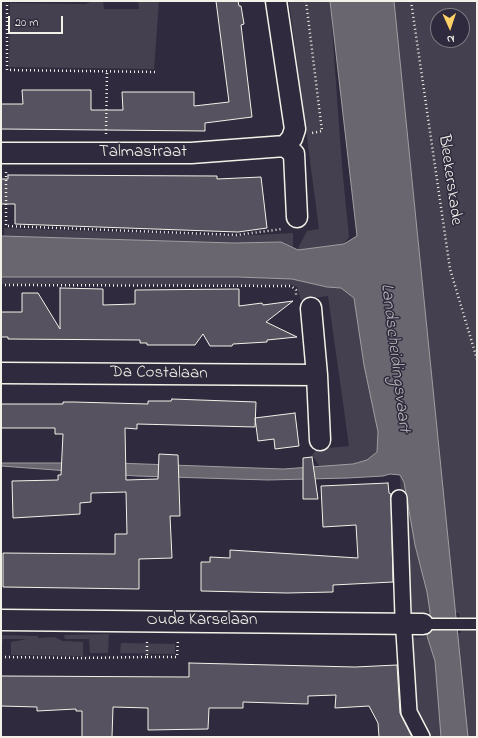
<!DOCTYPE html>
<style>
body{margin:0}
#map{position:relative;width:478px;height:738px;overflow:hidden;background:#2f2a3d;font-family:"Indie Flower",sans-serif}
canvas{display:block}
.frame{position:absolute;inset:0;border:2px solid #f4f1e8;pointer-events:none}
.north{position:absolute;left:430px;top:8px;width:40px;height:40px;box-sizing:border-box;background:#2f2a3d;border:1px solid #7e7a81;border-radius:50%;rotate:177deg;font-size:11px;font-weight:700;line-height:16px;text-align:center;color:#f4f1e8}
.north::after{content:'';display:block;margin:auto;width:14px;height:18px;background:#ffd166;clip-path:polygon(50% 0,100% 100%,50% 72%,0 100%)}
.scale{position:absolute;left:8px;top:16px;width:55px;height:18px;box-sizing:border-box;border:2px solid #f4f1e8;border-top:0;padding-left:5px;font-size:12px;line-height:14px;white-space:nowrap;color:#f4f1e8;-webkit-text-stroke:3px #2f2a3d;paint-order:stroke}
</style>
<div id="map">
<canvas width="478" height="738"></canvas>
<div class="frame"></div>
<div class="north">N</div>
<div class="scale">20 m</div>
</div>
<script>
const c = document.querySelector('canvas').getContext('2d');
c.lineJoin = 'round';
function fillPath(path, color) { c.fillStyle = color; c.fill(path, 'evenodd'); }
const poly = rows => new Path2D(rows.map(r => 'M' + r).join(''));
function trace(path, color, width, dash) { c.strokeStyle = color; c.lineWidth = width; c.lineCap = dash ? 'butt' : 'round'; c.setLineDash(dash || []); c.stroke(path); }
function label(font, color, halo, rows, align = 'center') {
  c.font = font + ' "Indie Flower",sans-serif'; c.lineWidth = 3; c.setLineDash([]); c.textBaseline = 'middle'; c.strokeStyle = halo; c.fillStyle = color; for (const [text, x, y, turn = 0] of rows) {
    c.save(); c.translate(x, y); c.rotate((+turn || 0) * Math.PI / 180); c.textAlign = isNaN(turn) ? turn : align; if (halo) c.strokeText(text, 0, 0); c.fillText(text, 0, 0); c.restore();
  }
}
fillPath(poly([
 [94,1,103,1,104,9,139,9,138,1,159,1,154,69,9,67,10,3,85,4],
 [289,1,330,1,342,166,349,237,344,244,297,250,307,231,319,229],
 [391,1,477,1,477,737,468,737,456,633,461,633,459,613,455,613,412,180],
 [438,16,462,16,462,40,438,40],
 [4,228,234,236,293,233,293,248,281,242,234,243,4,236],
 [1,277,237,277,292,279,327,287,341,288,354,298,364,365,378,432,377,452,367,460,353,464,320,467,312,455,317,449,349,446,328,296,301,300,297,287,292,285,1,284],
 [400,475,404,482,415,545,427,592,430,612,406,613],
 [109,634,108,653,90,653,89,639,65,639,64,635],
 [1,635,38,636,38,638,55,637,62,641,83,642,83,656,11,655,11,642,27,639,3,639,1,651],
 [427,636,435,661,441,737,428,737,415,713,413,638],
 [121,643,175,644,175,654,120,653]
]), '#454050');
const water = poly([
 [330,1,394,1,468,737,441,737,435,661,427,636,430,612,427,592,415,545,404,482,400,475,390,474,383,476,348,478,268,480,137,476,1,466,1,463,116,463,283,469,353,464,367,460,377,452,378,432,364,365,354,298,341,288,327,287,292,279,237,277,1,277,1,236,234,243,281,242,298,250,344,244,357,236,330,1]
]);
fillPath(water, '#6a6670');
trace(water, '#a19ea0', 1);
const building = poly([
 [216,1,238,1,239,6,241,6,244,24,241,25,252,117,205,123,205,131,1,129,1,104,23,104,22,90,91,90,91,110,123,110,122,92,194,92,194,106,229,102,216,1],
 [8,175,217,176,217,179,261,177,267,228,238,232,15,224,15,204,1,204,1,179,8,179,8,175],
 [60,288,103,289,103,305,135,304,135,290,239,289,239,306,262,303,263,305,293,301,266,322,297,337,267,340,267,342,233,344,232,346,210,346,203,334,195,345,147,345,147,343,140,343,140,340,8,339,8,337,1,337,1,312,22,312,22,293,38,293,60,329,60,288],
 [172,399,256,402,255,427,137,424,137,429,125,428,126,480,158,479,159,454,178,455,180,516,170,516,172,558,139,559,139,589,3,587,3,553,115,554,115,534,127,534,126,492,91,493,91,502,80,503,80,514,13,518,12,481,58,480,58,475,61,475,63,434,55,434,55,428,1,428,1,404,63,404,63,402,74,402,148,404,148,401,171,401,172,399],
 [295,413,299,446,275,449,274,439,258,441,255,418,295,413],
 [312,457,318,499,303,499,303,458,312,457],
 [388,483,389,493,391,494,393,582,333,585,333,592,287,593,201,591,201,562,210,562,210,557,230,558,230,550,358,558,356,525,323,527,321,486,388,483],
 [189,663,355,667,397,665,400,713,412,737,379,737,378,723,369,706,335,708,336,695,308,696,308,704,243,702,243,708,209,708,208,729,148,730,148,708,113,707,112,737,82,737,82,711,76,711,76,709,37,711,37,707,1,706,1,676,189,677,189,663]
]);
fillPath(building, '#56525f');
trace(building, '#f4f1e8', 1);
const service = poly([
 [423,624,477,624]
]);
const pedestrian = poly([
 [399,498,403,616,409,712,422,737]
]);
const minor = poly([
 [276,1,295,129,292,138,285,146],
 [285,146,294,154,297,217],
 [1,153,191,153,285,146],
 [311,308,317,375,320,440],
 [1,373,317,375],
 [1,620,423,624]
]);
trace(service, '#f4f1e8', 13);
trace(pedestrian, '#f4f1e8', 18);
trace(minor, '#f4f1e8', 23);
trace(poly([
 [7,1,7,70,158,72],
 [306,1,322,131,312,133],
 [411,1,450,269,477,359],
 [106,134,107,71],
 [6,172,6,226,237,235,282,229],
 [1,285,291,286,296,290,296,296],
 [1,657,80,658,147,657,147,639],
 [147,657,177,657,178,639]
]), '#f4f1e8', 2.5, [1, 3]);
trace(service, '#2f2a3d', 10);
trace(pedestrian, '#2f2a3d', 15);
trace(minor, '#2f2a3d', 20);
label('17px', '#f4f1e8', '#2f2a3d', [
 ["Talmastraat",143,153],
 ["Bleekerskade",449,180,82],
 ["Da Costalaan",159,374,1],
 ["Oude Karselaan",202,621]
]);
label('italic 18px', '#b6b2b2', '#2f2a3d', [
 ["Landscheidingsvaart",394,358,83]
]);
</script>
